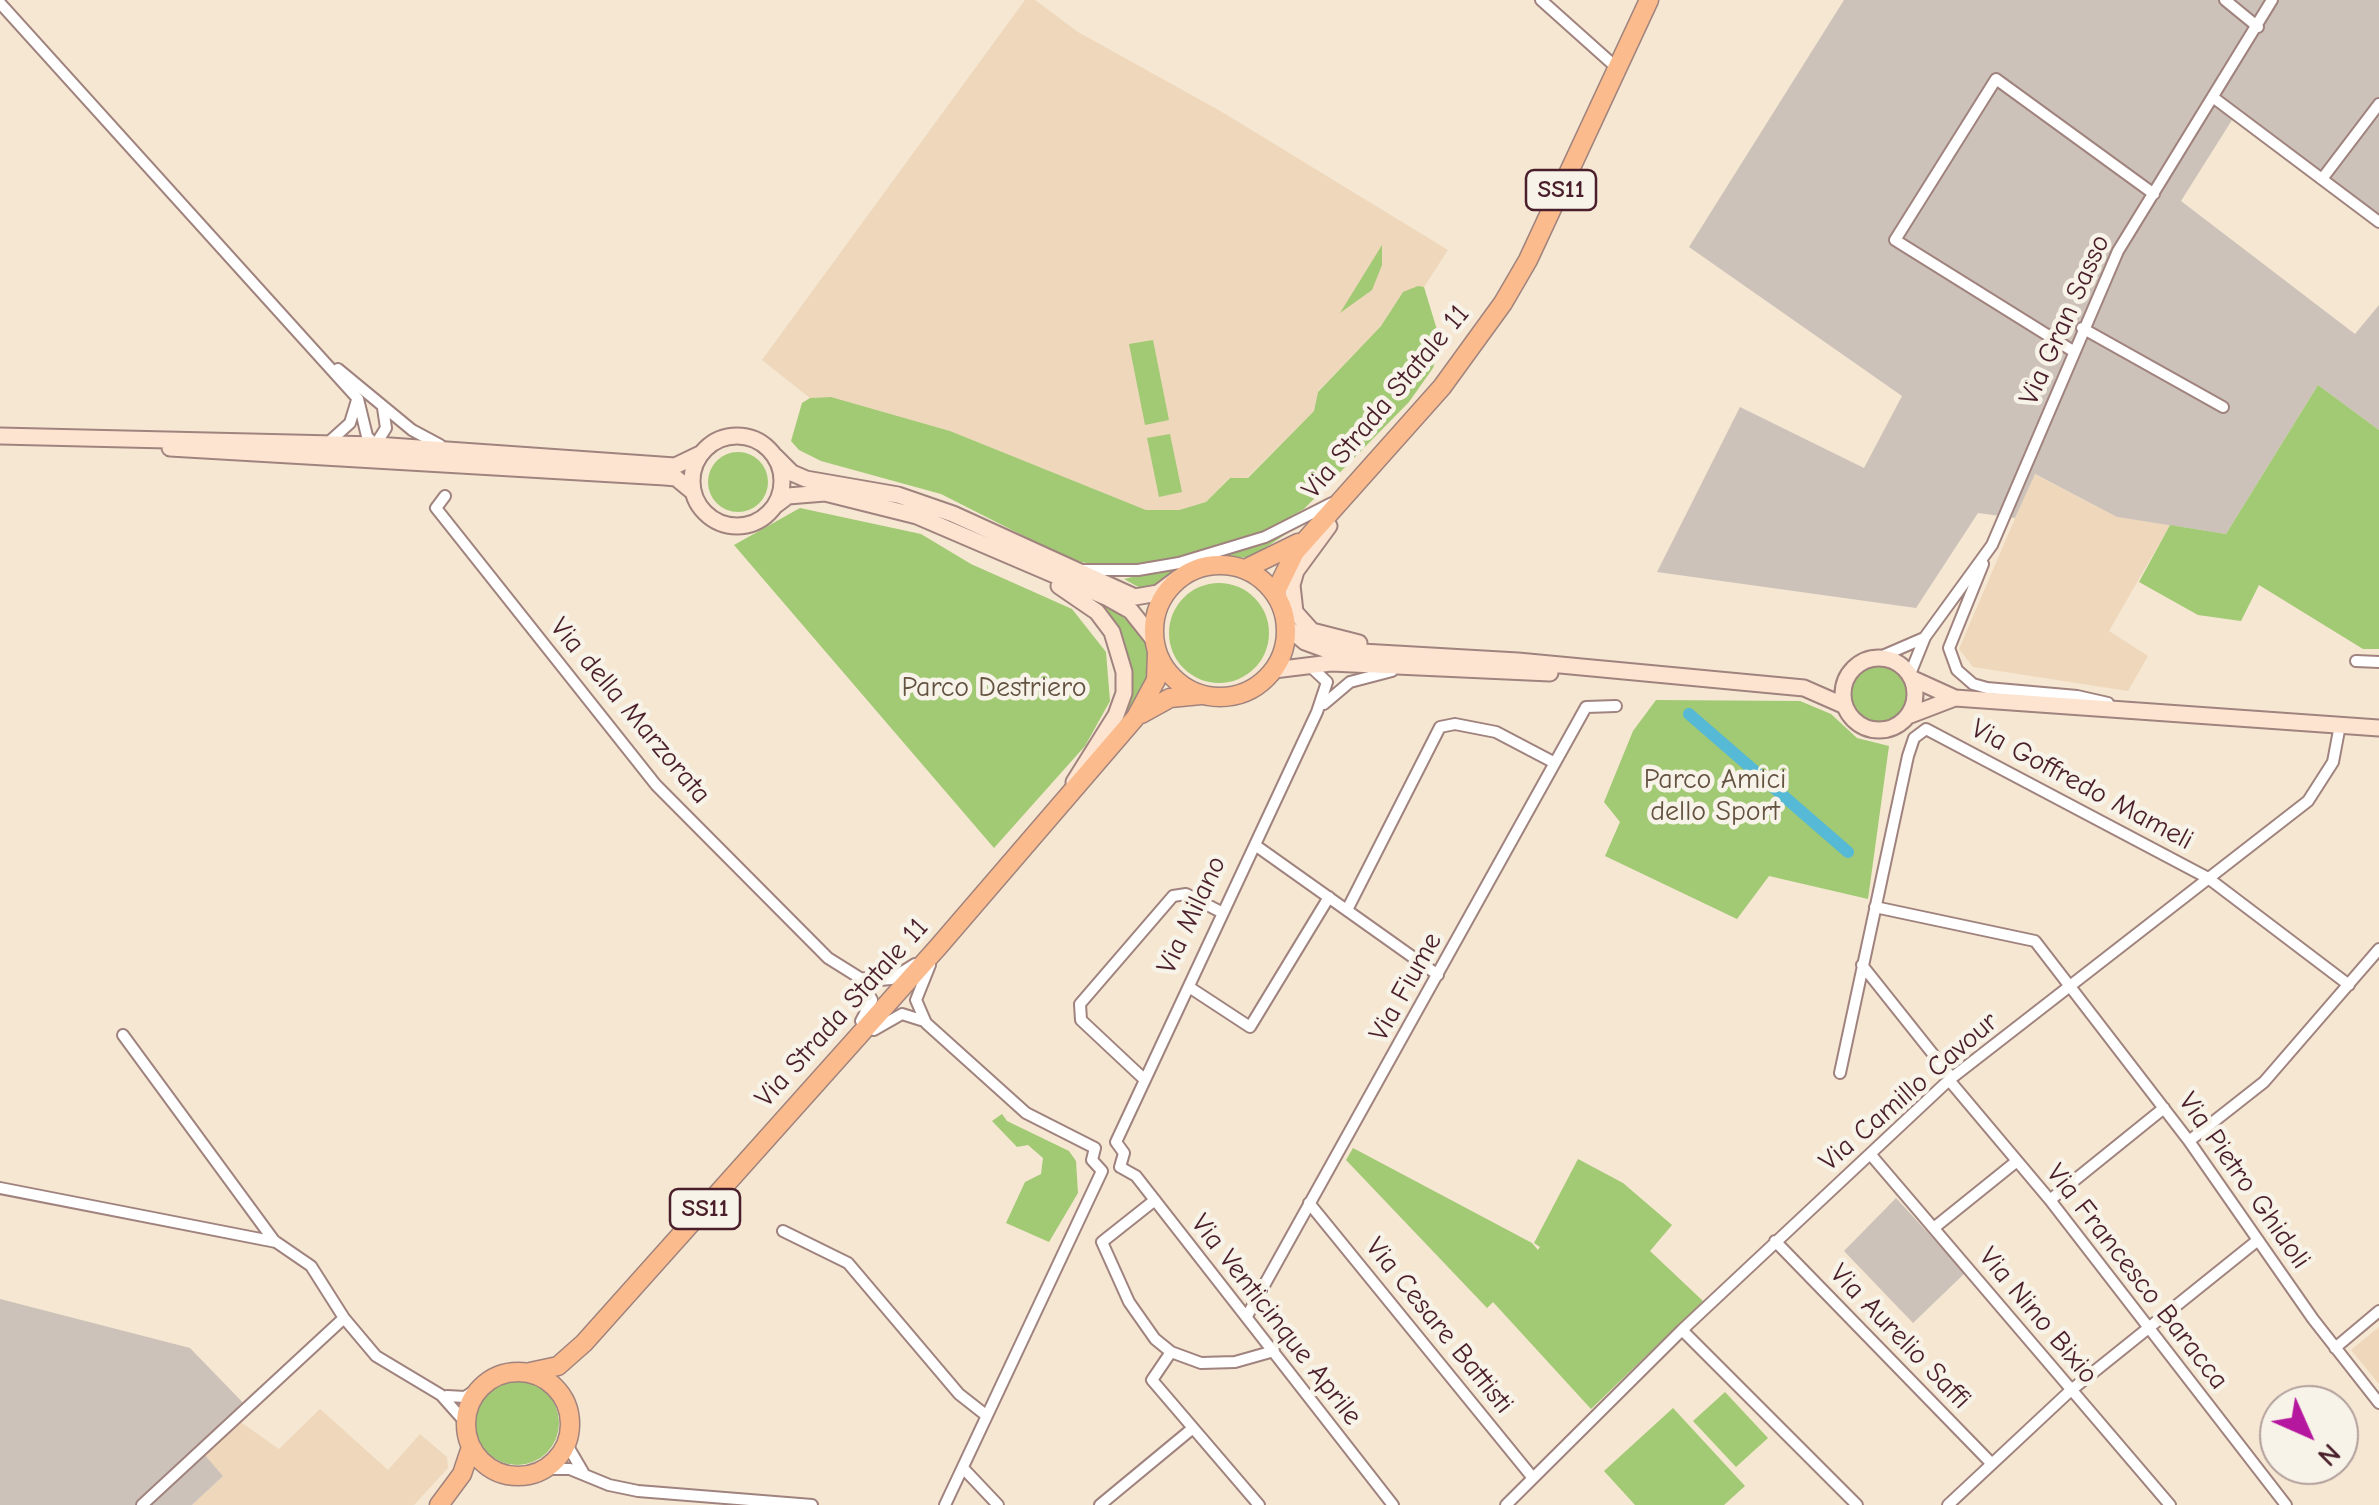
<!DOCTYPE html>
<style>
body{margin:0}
#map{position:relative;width:2379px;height:1505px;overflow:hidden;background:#f5e7d2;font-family:"Comic Neue",sans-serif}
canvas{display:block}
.north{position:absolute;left:2259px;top:1385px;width:100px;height:100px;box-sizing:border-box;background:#f7f3e8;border:2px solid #b29e9c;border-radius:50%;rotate:135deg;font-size:28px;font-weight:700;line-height:40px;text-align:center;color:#4a1f2b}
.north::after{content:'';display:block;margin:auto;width:35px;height:45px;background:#b5179e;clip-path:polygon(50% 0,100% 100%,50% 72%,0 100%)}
</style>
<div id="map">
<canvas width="2379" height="1505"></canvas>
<div class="north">N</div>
</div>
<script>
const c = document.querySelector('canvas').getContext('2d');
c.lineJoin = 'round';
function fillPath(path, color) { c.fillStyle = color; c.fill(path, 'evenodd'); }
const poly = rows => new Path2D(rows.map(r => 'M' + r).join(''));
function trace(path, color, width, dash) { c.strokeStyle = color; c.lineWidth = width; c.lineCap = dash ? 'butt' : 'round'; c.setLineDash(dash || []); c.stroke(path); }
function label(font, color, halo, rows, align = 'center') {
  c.font = font + ' "Comic Neue",sans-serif'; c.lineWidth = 9; c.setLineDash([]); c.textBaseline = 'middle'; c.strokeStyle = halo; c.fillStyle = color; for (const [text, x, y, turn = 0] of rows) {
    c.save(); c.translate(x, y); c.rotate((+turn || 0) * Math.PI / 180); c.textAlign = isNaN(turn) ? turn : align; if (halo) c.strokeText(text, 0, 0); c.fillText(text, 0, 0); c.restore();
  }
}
fillPath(poly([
 [1025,0,1035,0,1078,32,1222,112,1448,250,1424,287,1403,292,1381,326,1318,391,1314,411,1247,478,1229,478,1206,502,1179,510,1146,510,950,431,831,397,810,398,762,360],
 [2034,474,2117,517,2170,525,2109,631,2148,656,2128,691,1973,667,1959,649],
 [2379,1327,2379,1384,2351,1350],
 [320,1409,388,1470,420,1434,447,1457,448,1468,414,1505,192,1505,223,1476,203,1454,239,1421,279,1449]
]), '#eed7bb');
fillPath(poly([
 [1844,0,2379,0,2379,218,2237,112,2181,201,2355,334,2379,305,2379,430,2318,385,2226,534,2117,517,2035,474,2015,518,1978,513,1916,608,1657,572,1740,407,1864,468,1902,396,1689,247],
 [1896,1198,1965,1273,1913,1323,1844,1251],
 [0,1299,190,1348,251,1411,203,1453,223,1476,192,1505,0,1505]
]), '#ccc2b9');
fillPath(poly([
 [1382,245,1382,265,1372,290,1340,313],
 [1418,286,1424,287,1441,343,1433,368,1409,402,1304,509,1260,534,1170,561,1117,567,1073,561,941,494,821,461,799,450,791,441,802,403,810,398,831,397,950,431,1146,510,1179,510,1206,502,1230,478,1248,478,1314,411,1318,392,1381,326,1403,292],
 [1153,340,1169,420,1145,425,1129,344],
 [2318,385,2379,430,2379,649,2363,649,2259,585,2241,621,2198,615,2139,582,2170,525,2226,534],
 [1170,434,1182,492,1159,497,1147,438],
 '708 482a30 30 0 1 1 60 0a30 30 0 1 1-60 0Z',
 [800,508,921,534,971,564,1072,609,1106,652,1110,701,1085,746,994,848,734,545],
 [1301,524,1253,556,1200,564,1152,588,1140,588,1124,579,1239,551],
 '1169 633a50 50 0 1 1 100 0a50 50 0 1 1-100 0Z',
 [1101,601,1135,626,1149,649,1149,681,1124,718,1128,665,1124,643,1099,607],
 '1851 694a28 28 0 1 1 56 0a28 28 0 1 1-56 0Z',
 [1656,700,1800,701,1831,714,1857,738,1889,746,1868,899,1769,876,1737,919,1605,856,1620,822,1604,802,1633,731],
 [1002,1114,1007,1121,1069,1151,1076,1161,1078,1193,1049,1242,1006,1223,1025,1182,1041,1174,1043,1158,1028,1145,1017,1147,992,1121],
 [1353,1148,1532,1243,1538,1250,1540,1247,1534,1243,1578,1159,1623,1183,1672,1225,1650,1251,1703,1301,1591,1409,1493,1302,1487,1308,1346,1160],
 '475 1423a42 42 0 1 1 84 0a42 42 0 1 1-84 0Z',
 [1725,1392,1768,1438,1736,1467,1693,1421],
 [1673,1408,1745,1486,1724,1505,1635,1505,1604,1471]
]), '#a2c974');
trace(poly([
 [1689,714,1848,852]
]), '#56b9d5', 12);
const minor = poly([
 [1541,0,1617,68],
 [2225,0,2258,27],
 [0,3,358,399,367,436,375,445],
 [2214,98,2379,222],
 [2322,179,2379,104],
 [2082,328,2223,407],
 [2073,351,1895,240,1996,79,2154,194],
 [338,369,412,430,440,445],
 [329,442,350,423,357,400],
 [374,447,386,428,383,408],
 [445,496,436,508,656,785,828,958,860,978,880,980,891,979,915,964],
 [1983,564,1949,648,1957,670,1973,684,1987,688,2077,696,2108,703],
 [1081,570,1138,570,1179,563,1265,537,1332,503],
 [1880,657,1924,638],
 [2356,661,2379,662],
 [1910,674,1925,637,1992,545,2118,251,2272,0],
 [1324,704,1350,682,1392,671],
 [1255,845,1438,975],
 [1875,907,2035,941,2189,1141,2313,1319,2379,1403],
 [1347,910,1440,727,1455,724,1496,732,1555,763],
 [930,965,916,1000,926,1023,1026,1113,1095,1148],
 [1862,965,1952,1078],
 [860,978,872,1000,861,1021],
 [1189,987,1250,1027,1329,897],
 [874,1030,902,1014,921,1020],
 [123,1035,275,1242],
 [1840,1073,1908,756,1914,738,1926,729,2208,878,2349,985],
 [1145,1080,1081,1020,1080,1004,1173,896,1186,894,1223,913],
 [1949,1080,2050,1200,2286,1505],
 [2189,1141,2264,1082,2379,949],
 [1116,1142,1317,712,1327,682,1311,667],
 [1116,1142,1124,1153,1120,1167],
 [1095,1148,1092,1160,1102,1171],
 [1871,1155,2170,1505],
 [1120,1167,1136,1176,1393,1505],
 [0,1188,276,1242,311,1266,344,1318,376,1356,441,1395,465,1422],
 [1155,1200,1102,1242,1129,1302,1155,1339,1171,1352,1201,1363,1235,1362,1274,1351],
 [2050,1200,2164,1108],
 [1309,1203,1533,1478],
 [1935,1227,2017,1161],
 [783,1231,848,1263,959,1394,987,1416],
 [1775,1241,1992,1464],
 [1247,1316,1586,707,1616,706],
 [1682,1330,1857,1505],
 [2335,1348,2379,1311],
 [1171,1352,1152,1380,1259,1505],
 [447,1396,465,1397,480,1387],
 [566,1443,583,1472],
 [963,1468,998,1505],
 [543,1469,570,1469,609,1485,638,1491,812,1505],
 [142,1505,344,1318],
 [945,1505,1102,1171],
 [1100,1505,1193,1428],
 [1506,1505,1682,1330,1949,1080,2308,801,2333,762,2340,725],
 [1948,1505,2070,1391,2258,1240]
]);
const secondary = poly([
 '692 481a45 45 0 1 1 90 0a45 45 0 1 1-90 0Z',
 [0,436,376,445,675,466,700,454],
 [170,448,665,477,676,478,693,492],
 [775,456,792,473,806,479,898,495,953,514,1135,597,1158,593,1178,578],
 [776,505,788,496,825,493,917,516,1106,597,1131,611,1154,640],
 [1329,526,1296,571,1292,585,1295,612,1312,631,1359,643],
 [1059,586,1097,612,1112,632,1124,672,1124,693,1116,715,1074,782],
 [1287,627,1305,642,1327,650,1518,661,1804,688,1845,706],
 '1843 694a36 36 0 1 1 72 0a36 36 0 1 1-72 0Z',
 [1274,670,1331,663,1550,673],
 [1913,679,1955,698,2379,728],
 [1908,716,1955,698]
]);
const primary = poly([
 '1154 631a66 66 0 1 1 132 0a66 66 0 1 1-132 0Z',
 [1245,569,1298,543],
 [1275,593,1295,552,1442,387,1503,303,1528,260,1649,0],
 [1141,714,1170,698,1201,695],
 '466 1424a52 52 0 1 1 104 0a52 52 0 1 1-104 0Z',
 [530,1372,558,1366,584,1343,939,946,1136,717,1156,680,1157,653],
 [439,1505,462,1474,471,1447]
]);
trace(minor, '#a0837e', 14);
trace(secondary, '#a0837e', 19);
trace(primary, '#a0837e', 21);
trace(minor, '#fff', 10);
trace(secondary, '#fde4d1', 15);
trace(primary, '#fbbb8c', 18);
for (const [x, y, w] of [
 [1561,190,70],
 [705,1209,70]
]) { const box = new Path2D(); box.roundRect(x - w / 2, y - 20, w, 40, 8); c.fillStyle = '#f7f3e8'; c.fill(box); trace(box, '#4a1f2b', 2.5); }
label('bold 25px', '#4a1f2b', null, [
 ["SS11",1561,190],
 ["SS11",705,1209]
]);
label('28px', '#4a1f2b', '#f7f3e8', [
 ["Via Gran Sasso",2065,320,-66],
 ["Via Strada Statale 11",1386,402,-50],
 ["Via della Marzorata",630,711,50],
 ["Via Goffredo Mameli",2082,785,28],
 ["Via Milano",1192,915,-65],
 ["Via Fiume",1406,987,-61],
 ["Via Strada Statale 11",842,1013,-48],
 ["Via Camillo Cavour",1909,1092,-41],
 ["Via Pietro Ghidoli",2244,1181,55],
 ["Via Francesco Baracca",2137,1277,52],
 ["Via Nino Bixio",2038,1316,50],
 ["Via Venticinque Aprile",1276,1320,52],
 ["Via Cesare Battisti",1439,1326,51],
 ["Via Aurelio Saffi",1900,1337,46]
]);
label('28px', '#645241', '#f7f3e8', [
 ["Parco Destriero",994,688],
 ["Parco Amici",1715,780],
 ["dello Sport",1715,812]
]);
</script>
